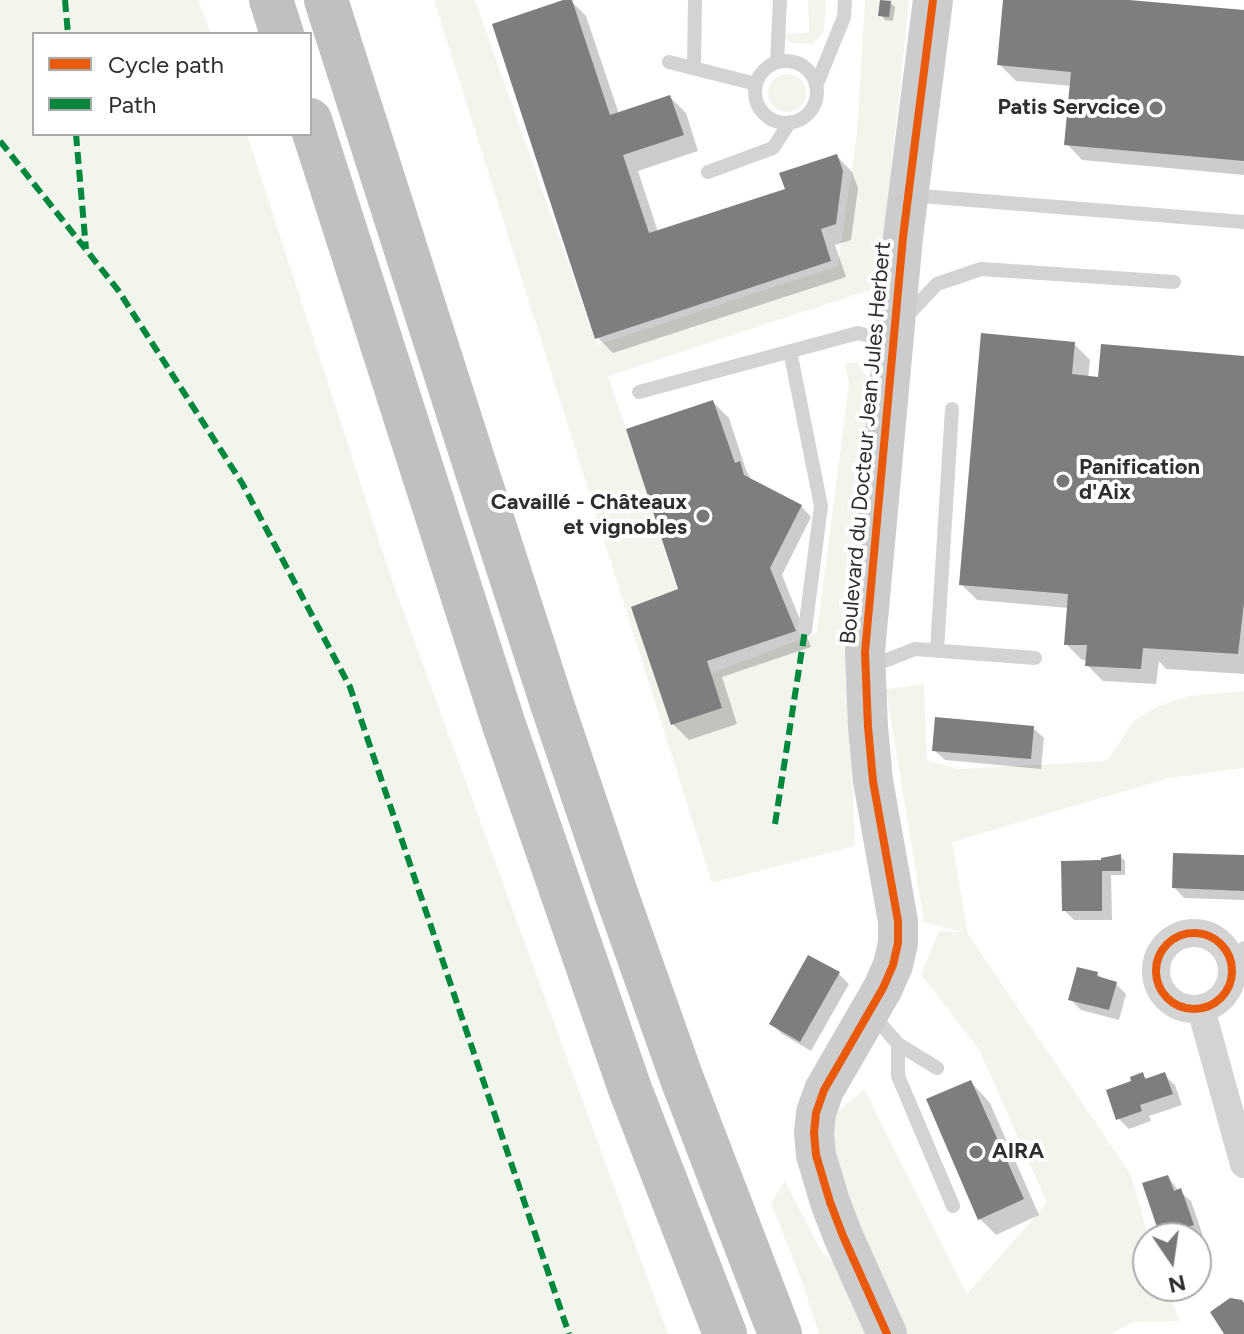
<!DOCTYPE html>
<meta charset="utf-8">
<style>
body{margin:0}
#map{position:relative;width:1244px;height:1334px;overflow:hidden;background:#fff;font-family:Figtree,sans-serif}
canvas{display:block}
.legend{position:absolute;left:32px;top:32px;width:280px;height:104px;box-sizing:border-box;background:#fff;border:2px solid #ababab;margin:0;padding:10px 14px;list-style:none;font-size:24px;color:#2e2e2e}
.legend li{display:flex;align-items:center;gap:16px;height:40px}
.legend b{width:40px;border:2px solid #ababab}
.north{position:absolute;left:1132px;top:1222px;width:80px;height:80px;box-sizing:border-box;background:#fff;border:2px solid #ababab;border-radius:50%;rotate:167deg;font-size:22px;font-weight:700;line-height:32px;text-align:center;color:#2e2e2e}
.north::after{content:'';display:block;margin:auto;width:28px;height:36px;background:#777;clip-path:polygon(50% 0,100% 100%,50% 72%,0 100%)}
</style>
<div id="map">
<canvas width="1244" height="1334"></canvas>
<ul class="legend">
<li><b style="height:10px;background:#e8590c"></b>Cycle path</li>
<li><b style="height:10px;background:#00873e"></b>Path</li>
</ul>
<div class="north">N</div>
</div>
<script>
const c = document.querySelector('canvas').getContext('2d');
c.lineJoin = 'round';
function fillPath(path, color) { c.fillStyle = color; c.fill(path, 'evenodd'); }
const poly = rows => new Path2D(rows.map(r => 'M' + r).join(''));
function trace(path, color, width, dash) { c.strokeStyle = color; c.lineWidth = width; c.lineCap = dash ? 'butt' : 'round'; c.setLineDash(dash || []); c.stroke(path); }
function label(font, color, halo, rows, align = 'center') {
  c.font = font + ' Figtree,sans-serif'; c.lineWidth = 8; c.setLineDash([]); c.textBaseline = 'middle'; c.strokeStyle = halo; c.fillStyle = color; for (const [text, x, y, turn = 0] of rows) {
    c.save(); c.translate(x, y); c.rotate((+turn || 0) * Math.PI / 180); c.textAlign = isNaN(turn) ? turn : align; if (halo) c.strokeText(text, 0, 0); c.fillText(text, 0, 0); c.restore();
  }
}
fillPath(poly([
 [0,0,198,0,211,34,34,34,34,134,247,134,391,577,668,1334,0,1334],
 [434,0,475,0,597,345,838,266,857,133,865,0,909,0,879,287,608,376,626,429,704,676,817,633,849,384,845,363,857,362,869,381,849,678,855,846,712,883],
 [808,0,826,0,824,31,813,44,793,43,784,38,785,34,809,32],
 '768 93a19 19 0 1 1 38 0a19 19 0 1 1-38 0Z',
 [924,684,927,761,960,769,1107,761,1134,721,1158,706,1190,696,1244,691,1244,768,1169,778,952,842,968,934,1131,1175,1149,1238,1148,1286,1165,1286,1180,1321,1132,1322,1111,1334,902,1334,838,1178,824,1124,864,1089,967,1294,1047,1203,979,1049,921,975,939,931,962,932,924,922,886,689],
 [785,1181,821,1251,857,1286,886,1334,819,1334,803,1284,771,1203]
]), '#f2f5eb');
fillPath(poly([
 [570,0,586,16,619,114,670,97,686,113,698,151,638,171,658,232,789,190,837,156,852,172,858,188,851,240,835,245,846,277,613,353,597,337],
 [1005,0,1109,0,1244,12,1244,175,1082,160,1067,144,1072,86,1016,81,1000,65],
 [890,3,895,7,893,21,885,20,881,15],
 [1074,344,1090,360,1088,378,1100,379,1244,358,1244,674,1166,669,1159,661,1156,684,1103,681,1087,665,1087,660,1082,660,1066,644,1069,608,977,600,961,584],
 [713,402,729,418,746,470,752,481,801,506,811,517,782,575,811,647,722,677,737,724,689,740,673,724,681,590],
 [1033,728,1044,738,1041,769,945,760,934,750],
 [1120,856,1125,861,1125,875,1111,875,1112,920,1074,920,1064,910,1103,865],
 [1244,857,1244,900,1184,898,1174,887],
 [839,974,849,984,811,1051,782,1034,771,1023],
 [1097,974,1104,980,1116,984,1126,994,1119,1020,1081,1010,1070,999],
 [1142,1074,1148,1080,1164,1075,1175,1085,1182,1105,1149,1116,1151,1121,1129,1129,1118,1118,1134,1082],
 [971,1082,990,1103,1039,1215,996,1235,980,1219],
 [1168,1177,1179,1191,1191,1201,1203,1236,1196,1238,1165,1238,1162,1235]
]), '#0003');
fillPath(poly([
 [563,0,572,0,610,115,670,95,684,135,623,155,649,233,785,189,779,173,837,154,843,171,836,224,821,229,831,261,595,339,492,24],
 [880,0,891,1,889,17,878,16],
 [1003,0,1129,0,1244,10,1244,161,1064,145,1071,72,997,65],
 [981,333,1075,342,1072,374,1098,377,1101,344,1244,356,1244,603,1238,654,1143,648,1141,669,1085,666,1087,645,1064,645,1068,594,959,585],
 [713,400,735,463,740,461,744,475,802,505,770,568,796,631,707,661,722,708,671,725,631,607,678,589,626,429],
 [935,717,1034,726,1031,759,932,751],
 [1173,853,1244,855,1244,891,1172,888],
 [1121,854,1121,871,1102,871,1102,911,1062,911,1061,861,1101,860,1101,858],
 [808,955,840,972,800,1042,769,1024],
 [1077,967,1098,972,1097,976,1117,982,1109,1010,1068,1000],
 [1143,1072,1145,1079,1165,1072,1173,1094,1140,1105,1142,1111,1116,1120,1106,1090,1131,1081,1130,1077],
 [971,1080,1024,1199,978,1220,926,1099],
 [1168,1175,1174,1191,1181,1188,1194,1225,1160,1236,1142,1183],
 [1230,1298,1242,1300,1244,1303,1244,1334,1224,1334,1210,1312]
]), '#7e7e7e');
trace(poly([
 '755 92a31 31 0 1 1 62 0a31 31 0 1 1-62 0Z',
 [669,62,756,84],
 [777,62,780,0],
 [694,68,695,0],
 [816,86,844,17,845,0],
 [708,172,773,148,790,122],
 [909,195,1244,222],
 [904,319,937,284,981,269,1174,282],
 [790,351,821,506,805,630],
 [639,392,858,333,889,341],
 [937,650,952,409],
 [869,667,915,649,1035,658],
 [1231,959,1244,948],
 [873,1015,898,1044,898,1076,953,1206],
 [898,1044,937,1068]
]), '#d3d3d3', 14);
trace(poly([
 '1156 971a38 38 0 1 1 76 0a38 38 0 1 1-76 0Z',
 [1201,1009,1244,1164]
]), '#d3d3d3', 28);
trace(poly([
 [887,1334,843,1236,830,1202,816,1155,814,1133,816,1113,824,1090,883,988,893,965,898,943,898,921,873,781,868,727,865,652,903,237,933,0]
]), '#ccc', 40);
trace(poly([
 [271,0,282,34],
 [326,0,479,478,553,707,617,896,682,1079,780,1334],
 [310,120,504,725,630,1089,725,1334]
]), '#c0c0c0', 44);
trace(poly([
 [65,0,68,34],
 [76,134,86,249],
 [0,141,118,290,242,483,350,687,569,1334],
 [775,824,805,630]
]), '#00873e', 6, [12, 6]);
trace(poly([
 '1156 971a38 38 0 1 1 76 0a38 38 0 1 1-76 0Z',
 [887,1334,843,1236,830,1202,816,1155,814,1133,816,1113,824,1090,883,988,893,965,898,943,898,921,873,781,868,727,865,652,903,237,933,0]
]), '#e8590c', 8);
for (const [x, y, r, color] of [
 [1156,108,8,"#777"],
 [1063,481,8,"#777"],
 [703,516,8,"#777"],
 [976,1152,8,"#777"]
]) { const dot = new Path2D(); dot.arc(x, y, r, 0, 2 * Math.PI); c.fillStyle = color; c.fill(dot); trace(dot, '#fff', 3); }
label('bold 22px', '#2e2e2e', '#fff', [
 ["Patis Servcice",1140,108],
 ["Panification",1079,468,"left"],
 ["d'Aix",1079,493,"left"],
 ["Cavaillé - Châteaux",687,503],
 ["et vignobles",687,528],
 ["AIRA",992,1152,"left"]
], 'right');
label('22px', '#2e2e2e', '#fff', [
 ["Boulevard du Docteur Jean Jules Herbert",866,443,-85]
]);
</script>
